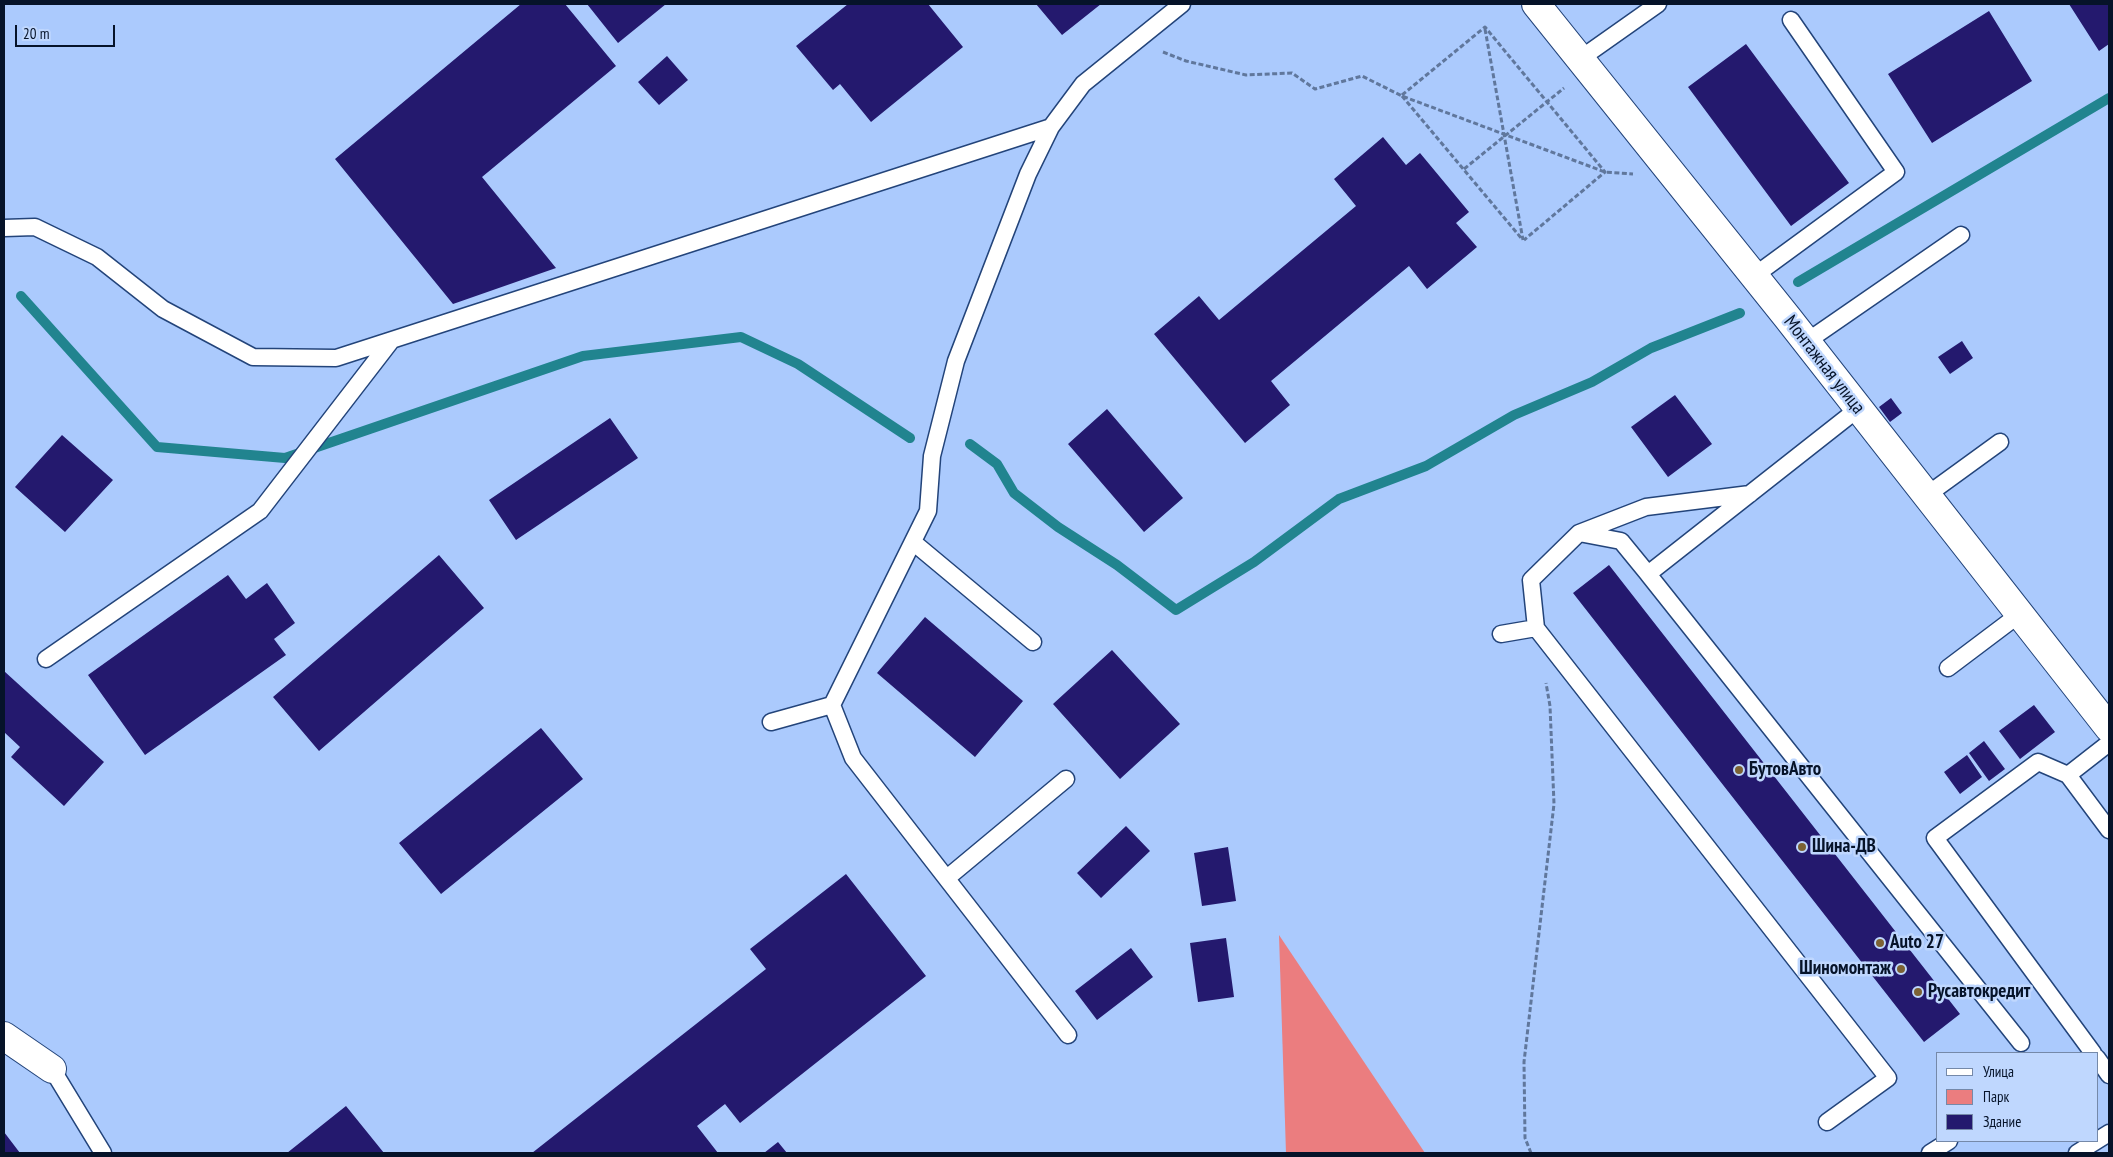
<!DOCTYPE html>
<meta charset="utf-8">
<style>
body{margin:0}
#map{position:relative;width:2113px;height:1157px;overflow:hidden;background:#abcafd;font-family:"PT Sans Narrow",sans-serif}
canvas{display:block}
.frame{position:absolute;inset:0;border:5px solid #061329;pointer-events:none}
.legend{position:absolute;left:1936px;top:1052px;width:162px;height:90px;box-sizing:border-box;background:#bfd7fe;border:1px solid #7589a9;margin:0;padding:6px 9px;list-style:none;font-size:15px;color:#061329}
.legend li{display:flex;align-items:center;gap:10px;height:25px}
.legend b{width:25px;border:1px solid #7589a9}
.scale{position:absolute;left:15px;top:25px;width:100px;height:22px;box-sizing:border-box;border:2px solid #061329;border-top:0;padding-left:6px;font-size:15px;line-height:18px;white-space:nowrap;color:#061329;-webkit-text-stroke:4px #bfd7fe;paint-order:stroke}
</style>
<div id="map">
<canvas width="2113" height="1157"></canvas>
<div class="frame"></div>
<ul class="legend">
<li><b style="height:6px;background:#fff"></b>Улица</li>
<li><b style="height:14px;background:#eb7d7f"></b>Парк</li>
<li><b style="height:14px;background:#24196e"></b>Здание</li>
</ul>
<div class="scale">20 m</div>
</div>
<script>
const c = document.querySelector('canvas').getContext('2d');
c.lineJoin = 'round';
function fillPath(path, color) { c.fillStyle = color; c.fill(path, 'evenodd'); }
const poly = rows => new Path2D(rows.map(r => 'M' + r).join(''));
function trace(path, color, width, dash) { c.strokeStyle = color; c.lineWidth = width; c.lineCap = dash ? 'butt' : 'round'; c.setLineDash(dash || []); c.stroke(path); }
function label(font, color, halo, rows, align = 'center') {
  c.font = font + ' "PT Sans Narrow",sans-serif'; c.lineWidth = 5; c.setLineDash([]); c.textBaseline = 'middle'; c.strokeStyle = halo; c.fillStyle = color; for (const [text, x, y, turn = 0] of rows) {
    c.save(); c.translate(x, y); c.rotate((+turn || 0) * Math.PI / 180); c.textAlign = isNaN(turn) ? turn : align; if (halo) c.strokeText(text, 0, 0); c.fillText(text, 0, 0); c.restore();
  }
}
fillPath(poly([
 [1279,935,1425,1153,1286,1153]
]), '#eb7d7f');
trace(poly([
 [1798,282,2109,98],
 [21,296,157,447,285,458,583,356,741,337,798,364,910,438],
 [970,444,997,464,1014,493,1058,527,1117,565,1176,610,1254,562,1339,499,1426,466,1514,415,1592,382,1651,348,1740,313]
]), '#21848f', 10);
fillPath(poly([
 [521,4,565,4,616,66,482,177,556,268,453,304,335,159],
 [587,4,666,4,618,43],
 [848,4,928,4,963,47,871,122,840,84,833,90,796,46],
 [1036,4,1101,4,1062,35],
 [2069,4,2109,4,2109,44,2099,51],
 [1989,11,2032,81,1932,143,1888,74],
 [1746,44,1849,183,1791,226,1688,87],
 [667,56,688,80,659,105,638,82],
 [1383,137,1406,165,1420,153,1469,212,1456,223,1477,247,1427,289,1409,266,1271,381,1290,405,1245,443,1154,334,1199,296,1219,320,1356,206,1334,179],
 [1962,341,1973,358,1950,374,1938,357],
 [1675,395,1712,444,1668,477,1631,427],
 [1891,398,1902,413,1890,422,1879,407],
 [1107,409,1183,498,1144,532,1068,444],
 [610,418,638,458,516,540,489,500],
 [62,435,113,480,65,532,15,487],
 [439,555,484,608,319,751,273,697],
 [1609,565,1960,1014,1924,1042,1573,593],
 [228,575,246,599,267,583,295,623,274,639,286,655,145,755,88,675],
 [925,617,1023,701,975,757,877,673],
 [1112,650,1180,724,1120,779,1053,704],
 [4,671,104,762,64,806,11,757,20,747,4,732],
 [2034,705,2055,732,2020,759,1999,731],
 [541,728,583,779,441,894,399,843],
 [1984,741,2005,769,1989,781,1969,753],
 [1967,755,1982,777,1960,794,1944,772],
 [1126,826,1150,851,1101,898,1077,873],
 [1228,847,1236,901,1202,906,1194,853],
 [846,874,926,976,740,1123,725,1104,697,1126,718,1153,532,1153,766,969,750,949],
 [1226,938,1234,997,1198,1002,1190,943],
 [1131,948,1153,977,1097,1020,1075,991],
 [346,1106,384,1153,287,1153],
 [4,1132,20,1153,4,1153],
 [778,1142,787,1153,764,1153]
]), '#24196e');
const service = poly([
 [1580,59,1658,4],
 [4,228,35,227,97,257,163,309,253,357,336,358,1051,127],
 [1754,276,1896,172,1791,20],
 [1806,342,1961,235],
 [1859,408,1648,574,2021,1043],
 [1750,494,1646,507,1579,533,1531,580,1536,628,1888,1078,1827,1122],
 [1927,495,2000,442],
 [1579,533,1621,541,1648,574],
 [913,542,1033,642],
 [1501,634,1536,628],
 [46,659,260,511,391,341],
 [1948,668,2021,613],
 [771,722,832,705],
 [2068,775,2109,830],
 [947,878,1066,779],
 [1068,1035,853,758,832,705,928,511,932,456,956,361,1028,174,1051,127,1083,84,1182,4],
 [2093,1053,1935,838,2038,762,2068,775,2109,743],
 [2097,1058,2109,1075],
 [52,1069,103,1153],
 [1930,1153,1949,1141],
 [2077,1153,2109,1133]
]);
const minor = poly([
 [4,1036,52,1069]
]);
const tertiary = poly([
 [1536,4,1787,317,2109,728]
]);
trace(service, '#23447a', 19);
trace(minor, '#23447a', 30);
trace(tertiary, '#23447a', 30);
trace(poly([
 [1485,29,1523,240],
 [1163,52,1186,61,1246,75,1292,73,1315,89,1362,76,1402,96,1605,172,1633,174],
 [1402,95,1485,27,1605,172,1524,240],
 [1402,96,1522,239],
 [1464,169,1564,88],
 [1531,1153,1525,1138,1524,1062,1554,804,1550,706,1546,683]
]), '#60779c', 3, [5, 2.5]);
trace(service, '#fff', 16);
trace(minor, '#fff', 28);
trace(tertiary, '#fff', 28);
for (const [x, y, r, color] of [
 [1739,770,5,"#7c6234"],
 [1802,847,5,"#7c6234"],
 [1880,943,5,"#7c6234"],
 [1901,969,5,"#7c6234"],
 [1918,992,5,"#7c6234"]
]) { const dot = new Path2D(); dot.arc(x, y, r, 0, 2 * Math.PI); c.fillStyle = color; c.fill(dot); trace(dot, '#bfd7fe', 2); }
label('19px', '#061329', '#bfd7fe', [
 ["Монтажная улица",1824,365,52]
]);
label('bold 19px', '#061329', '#bfd7fe', [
 ["БутовАвто",1749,770],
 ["Шина-ДВ",1812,847],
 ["Auto 27",1890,943],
 ["Шиномонтаж",1891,969,"right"],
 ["Русавтокредит",1928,992]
], 'left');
</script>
